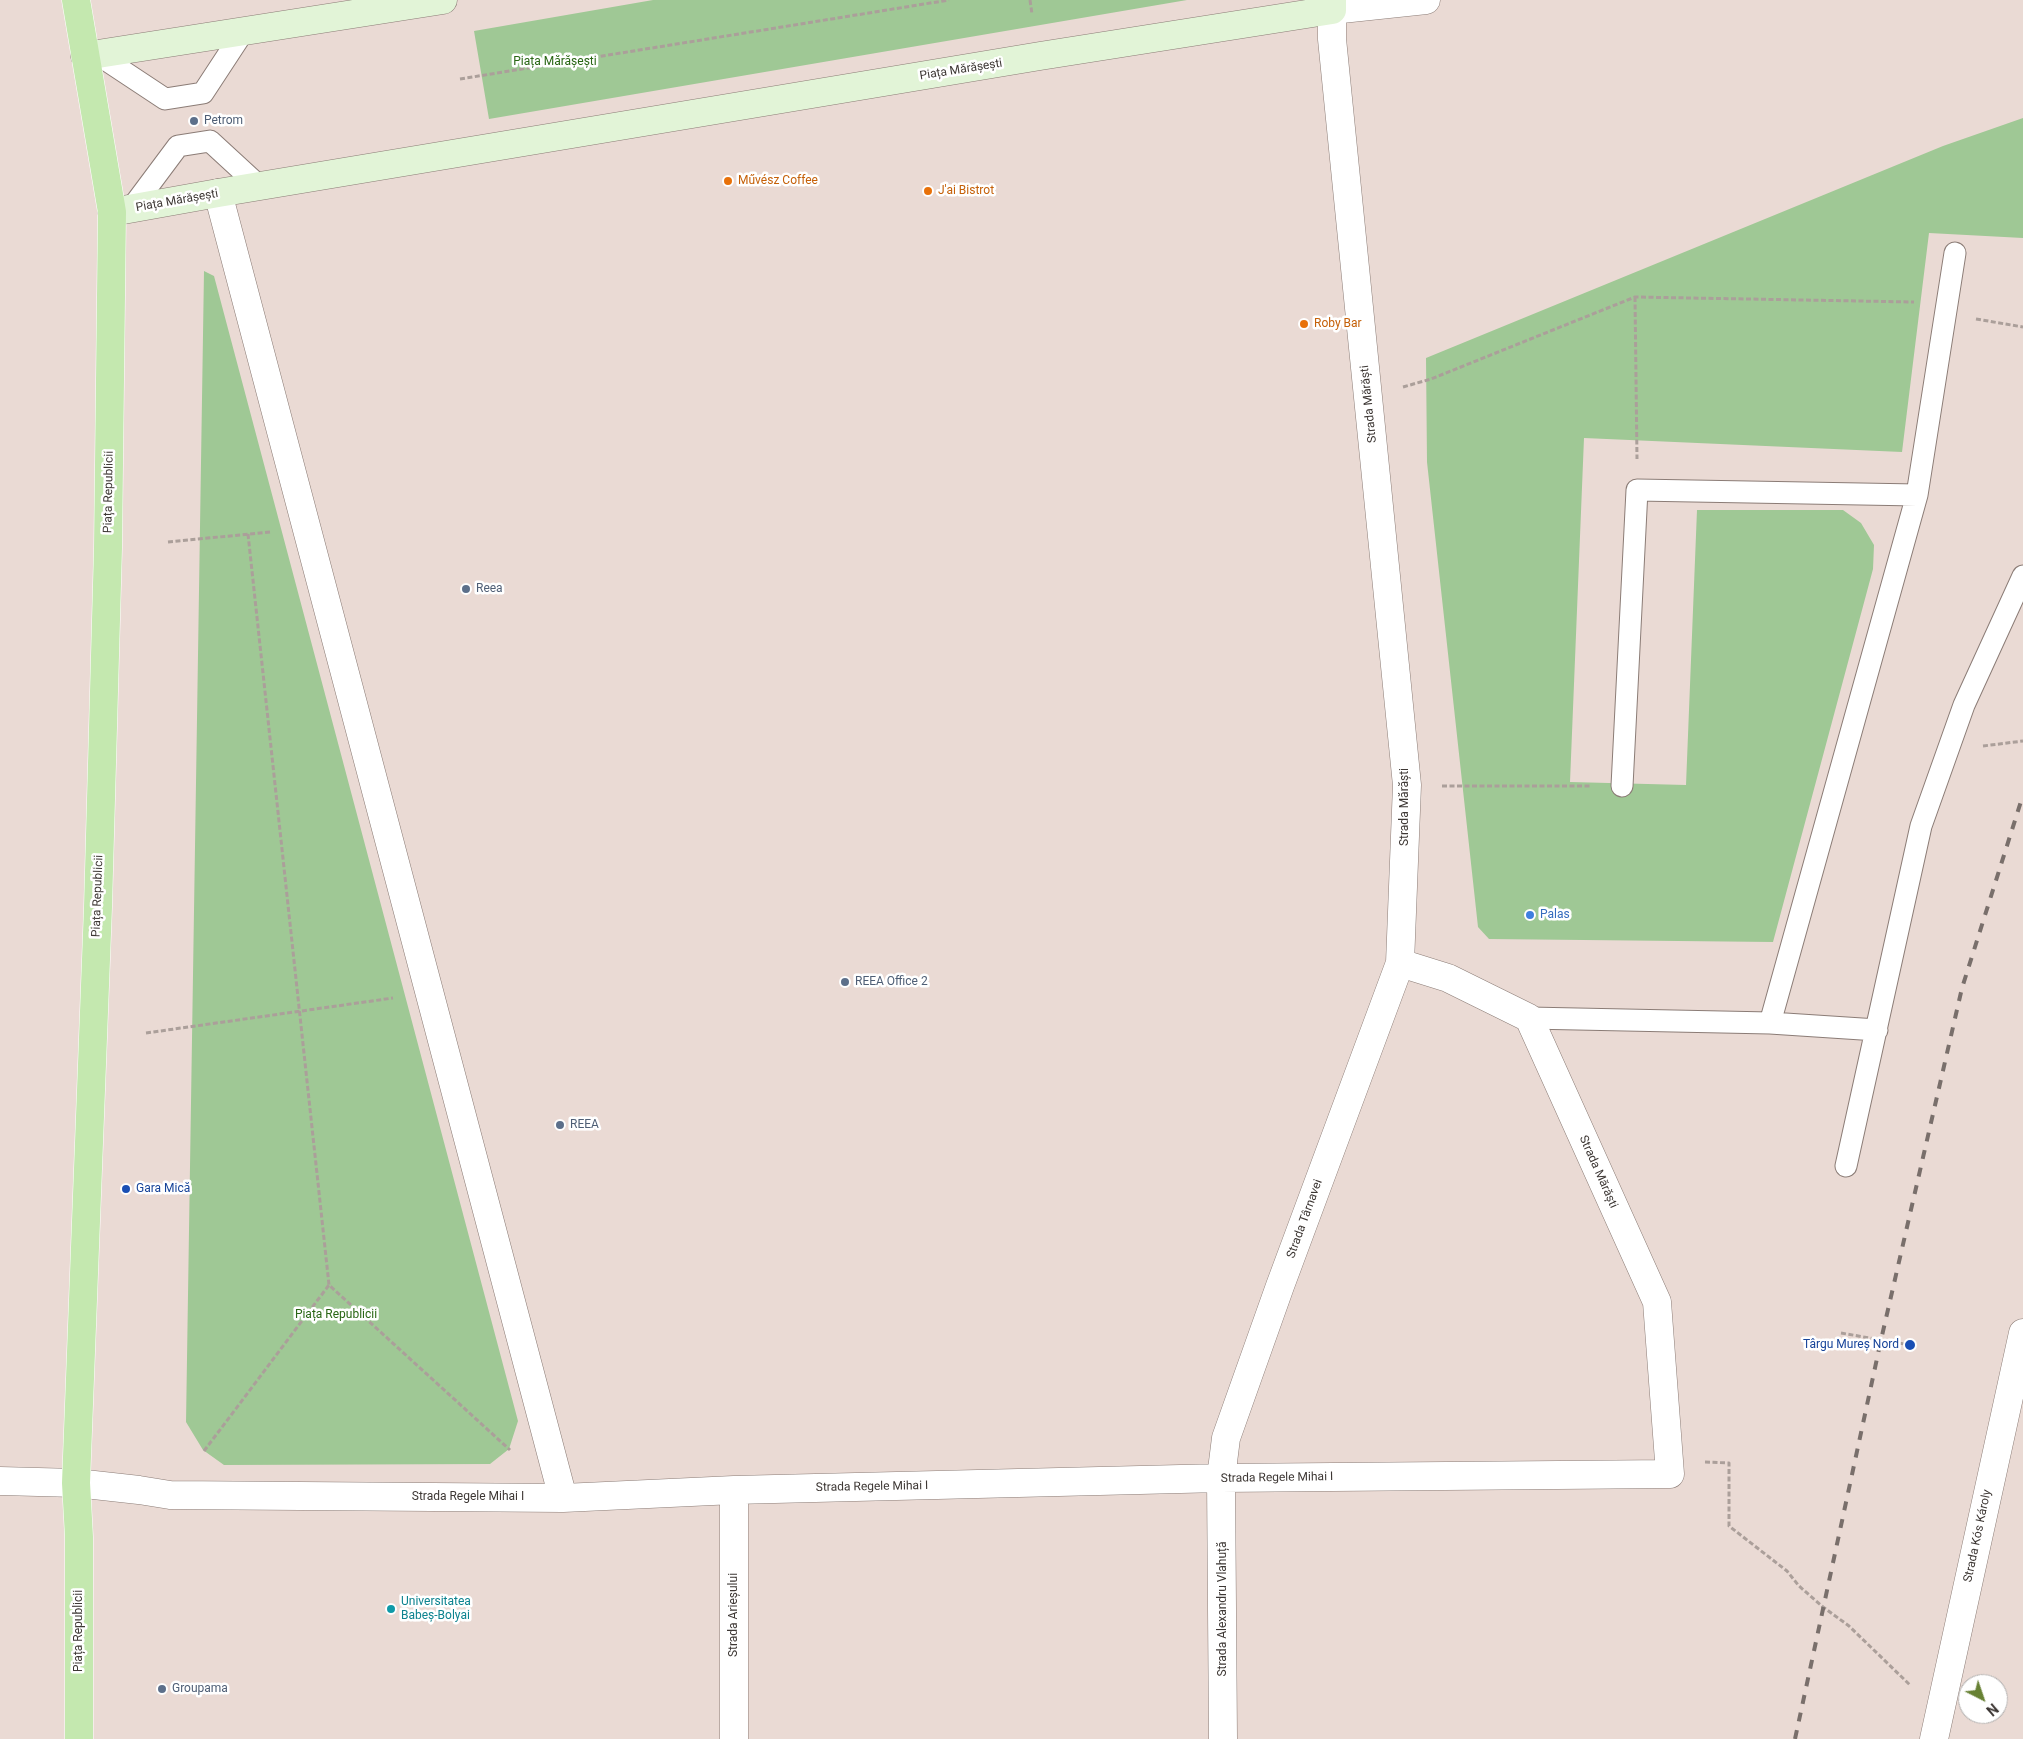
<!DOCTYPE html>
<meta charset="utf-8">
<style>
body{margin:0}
#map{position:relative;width:2023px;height:1739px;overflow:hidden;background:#eadad4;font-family:Roboto,sans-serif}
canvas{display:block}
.north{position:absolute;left:1958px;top:1674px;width:50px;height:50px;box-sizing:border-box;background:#fff;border:1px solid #b1afae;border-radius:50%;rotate:139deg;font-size:14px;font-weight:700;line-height:20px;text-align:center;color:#3d3734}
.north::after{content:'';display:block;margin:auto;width:18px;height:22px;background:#678134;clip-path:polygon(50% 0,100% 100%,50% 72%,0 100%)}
</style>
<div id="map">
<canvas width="2023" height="1739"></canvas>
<div class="north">N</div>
</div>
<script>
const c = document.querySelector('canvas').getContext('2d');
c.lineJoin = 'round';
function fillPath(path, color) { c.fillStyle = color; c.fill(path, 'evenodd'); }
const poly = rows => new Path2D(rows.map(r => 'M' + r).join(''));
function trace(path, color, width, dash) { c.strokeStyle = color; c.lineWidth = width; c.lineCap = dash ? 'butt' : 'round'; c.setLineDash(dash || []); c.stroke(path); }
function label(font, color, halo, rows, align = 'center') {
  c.font = font + ' Roboto,sans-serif'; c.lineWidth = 5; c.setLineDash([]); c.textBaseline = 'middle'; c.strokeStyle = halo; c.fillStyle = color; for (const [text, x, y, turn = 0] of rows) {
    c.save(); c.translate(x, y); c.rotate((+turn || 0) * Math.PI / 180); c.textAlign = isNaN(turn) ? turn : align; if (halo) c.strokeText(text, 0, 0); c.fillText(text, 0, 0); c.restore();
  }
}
fillPath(poly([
 [653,0,1187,0,489,119,474,31],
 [2023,118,2023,238,1929,233,1902,452,1584,438,1570,782,1686,785,1697,510,1843,510,1861,523,1874,545,1873,569,1773,942,1489,939,1478,927,1427,462,1426,358,1943,146],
 [204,271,214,276,518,1421,509,1449,490,1464,224,1465,203,1450,186,1422]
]), '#9fc895');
const service = poly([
 [97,54,165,99,203,93,243,32],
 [131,209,178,146,210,141,260,187],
 [1917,495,1955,253],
 [1529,1018,1770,1023,1917,495,1637,490,1622,786],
 [1770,1023,1877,1030],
 [1846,1166,1921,826,1964,705,2023,576]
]);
const minor = poly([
 [218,193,563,1498],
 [0,1481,76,1483,139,1490,170,1495,563,1498,734,1490,1221,1478,1670,1474,1657,1302,1529,1018,1448,978,1400,963,1407,785,1332,39,1332,10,1426,0],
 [734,1739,734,1490],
 [1223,1739,1221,1478,1226,1438,1280,1286,1400,963],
 [1934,1739,2023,1333]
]);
const secondary = poly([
 [85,56,443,0],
 [112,212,218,193,1040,56,1332,10,1332,0]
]);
const primary = poly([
 [76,0,112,212,108,548,98,907,76,1483,79,1537,79,1739]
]);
trace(service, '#8b7c76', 23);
trace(minor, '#8b7c76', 29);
trace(secondary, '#8b7c76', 29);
trace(primary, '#fff', 29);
trace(poly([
 [1030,0,1032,14],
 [460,79,949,0],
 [1635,297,1637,459],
 [1976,319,2023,327],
 [1403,387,1431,379,1635,297,1914,302],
 [248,534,329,1285,510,1450],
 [168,542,270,532],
 [1983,746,2023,741],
 [1442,786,1591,786],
 [146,1033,393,998],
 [1841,1333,1910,1345],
 [204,1451,329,1285],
 [1705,1462,1729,1463,1729,1526,1787,1571,1799,1586,1823,1607,1849,1626,1910,1685]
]), '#ab9f9a', 3, [5, 2.5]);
trace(service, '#fff', 21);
trace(minor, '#fff', 28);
trace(secondary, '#e2f4d7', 28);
trace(primary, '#c4e8af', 28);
trace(poly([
 [1795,1739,1881,1340,1962,988,2023,795]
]), '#796f6b', 4, [9, 9]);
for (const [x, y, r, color] of [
 [194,121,5,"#5c6f8a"],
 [728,181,5,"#e8710a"],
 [928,191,5,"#e8710a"],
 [1304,324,5,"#e8710a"],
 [466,589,5,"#5c6f8a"],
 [1530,915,5,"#3f7fe0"],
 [845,982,5,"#5c6f8a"],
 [560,1125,5,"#5c6f8a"],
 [126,1189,5,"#1a4fb4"],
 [1910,1345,6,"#1a4fb4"],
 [391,1609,5,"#0f9aa8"],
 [162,1689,5,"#5c6f8a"]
]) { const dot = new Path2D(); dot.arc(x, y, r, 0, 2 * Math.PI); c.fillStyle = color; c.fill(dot); trace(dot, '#fff', 2); }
label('12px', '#296614', '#fff', [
 ["Piața Mărășești",555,62],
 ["Piața Republicii",336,1315]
]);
label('12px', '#3d3734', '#fff', [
 ["Piața Mărășești",961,70,-9],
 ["Piața Mărășești",177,201,-10],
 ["Strada Mărăști",1369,404,-96],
 ["Piața Republicii",109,492,-89],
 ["Strada Mărăști",1405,807,-90],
 ["Piața Republicii",98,896,-88],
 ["Strada Mărăști",1598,1172,66],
 ["Strada Târnavei",1305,1219,-70],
 ["Strada Regele Mihai I",1277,1478,-1],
 ["Strada Regele Mihai I",872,1487,-1],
 ["Strada Regele Mihai I",468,1497],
 ["Strada Kós Károly",1978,1536,-78],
 ["Strada Alexandru Vlahuță",1223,1609,-90],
 ["Strada Arieșului",734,1615,-90],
 ["Piața Republicii",79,1631,-90]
]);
label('12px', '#4e5e75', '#fff', [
 ["Petrom",204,121],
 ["Reea",476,589],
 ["REEA Office 2",855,982],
 ["REEA",570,1125],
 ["Groupama",172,1689]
], 'left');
label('12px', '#c56008', '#fff', [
 ["Művész Coffee",738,181],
 ["J'ai Bistrot",938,191],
 ["Roby Bar",1314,324]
], 'left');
label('12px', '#366cbe', '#fff', [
 ["Palas",1540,915]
], 'left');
label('12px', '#164399', '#fff', [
 ["Gara Mică",136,1189],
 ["Târgu Mureș Nord",1899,1345,"right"]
], 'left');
label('12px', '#0d838f', '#fff', [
 ["Universitatea",401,1602],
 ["Babeș-Bolyai",401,1616]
], 'left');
</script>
